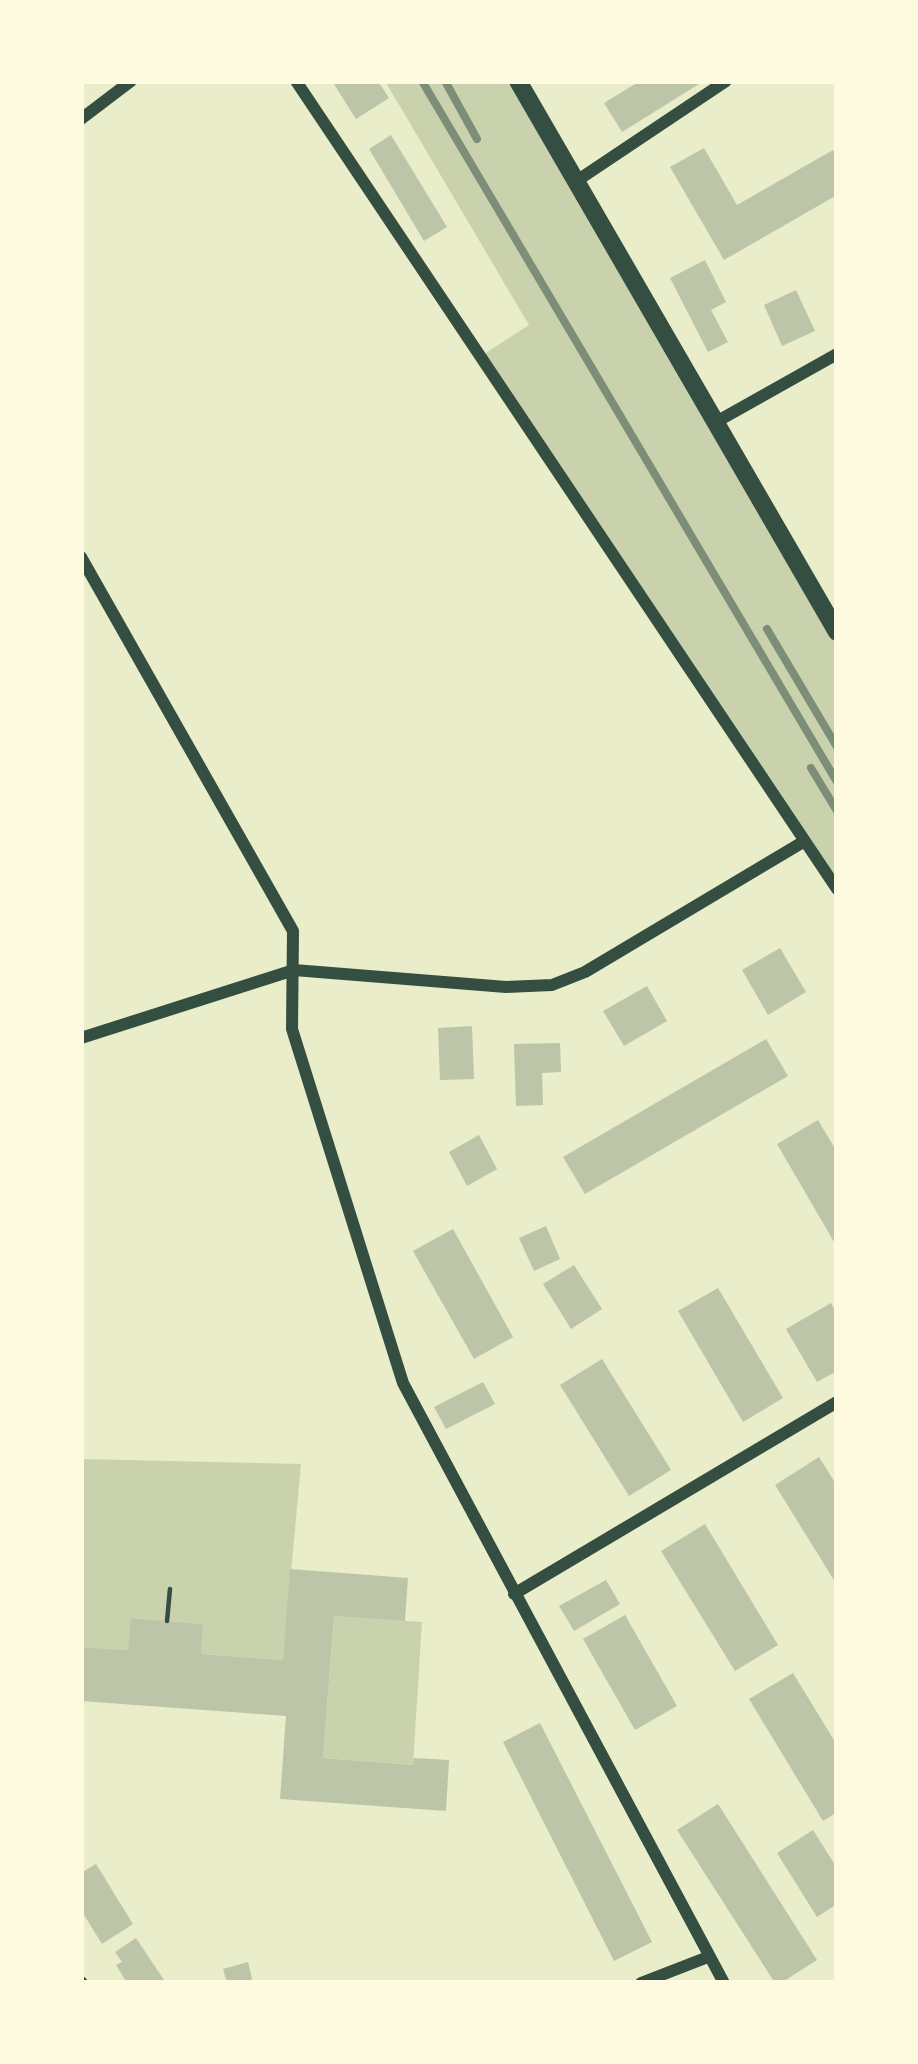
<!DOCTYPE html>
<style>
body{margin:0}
#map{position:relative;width:918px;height:2064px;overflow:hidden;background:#e9edc9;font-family:"Sofia Sans Condensed",sans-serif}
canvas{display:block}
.frame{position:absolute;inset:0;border:84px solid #fefae0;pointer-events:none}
</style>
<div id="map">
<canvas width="918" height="2064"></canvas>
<div class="frame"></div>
</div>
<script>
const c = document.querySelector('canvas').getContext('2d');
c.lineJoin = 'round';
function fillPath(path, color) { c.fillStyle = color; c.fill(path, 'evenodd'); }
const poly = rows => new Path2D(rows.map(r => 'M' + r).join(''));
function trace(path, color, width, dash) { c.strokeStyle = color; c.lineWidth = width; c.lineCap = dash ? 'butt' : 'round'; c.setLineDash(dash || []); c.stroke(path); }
fillPath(poly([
 [385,81,518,81,837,632,837,889,481,356,529,325],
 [81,1459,301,1464,283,1660,201,1654,202,1624,132,1618,128,1650,81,1647],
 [334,1616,422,1622,413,1765,323,1758]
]), '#cad2ad');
fillPath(poly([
 [332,81,378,81,389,98,356,119],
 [640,81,704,81,622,132,604,103],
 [391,135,447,227,424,241,369,149],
 [704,148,737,205,833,150,837,157,837,195,724,260,670,167],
 [705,260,726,302,711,310,728,342,708,352,670,278],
 [796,290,815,331,782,346,764,305],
 [780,948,806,992,768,1015,742,970],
 [647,986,667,1021,624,1046,603,1011],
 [472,1026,474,1079,440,1080,438,1028],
 [766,1039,788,1076,585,1194,563,1157],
 [560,1043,561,1072,542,1073,543,1105,516,1106,514,1044],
 [818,1120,837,1152,837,1247,777,1144],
 [479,1135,497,1169,467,1186,449,1152],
 [546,1226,560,1259,534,1271,519,1238],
 [453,1229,513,1337,474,1359,413,1251],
 [574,1265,602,1309,571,1329,543,1284],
 [718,1288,783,1398,743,1422,678,1311],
 [831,1303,837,1314,837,1371,817,1382,786,1329],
 [602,1359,671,1470,629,1496,560,1385],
 [483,1382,495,1404,446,1429,434,1407],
 [819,1457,837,1486,837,1585,775,1485],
 [705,1524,778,1645,735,1671,661,1551],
 [290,1569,408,1578,405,1621,334,1616,323,1758,413,1765,414,1758,449,1760,446,1811,280,1799,286,1716,81,1701,81,1647,128,1650,131,1618,203,1624,201,1654,283,1660],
 [606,1580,620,1604,574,1631,559,1606],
 [625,1615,677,1706,635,1730,583,1639],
 [793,1673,837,1745,837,1812,823,1821,749,1699],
 [540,1723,652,1942,614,1961,503,1742],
 [718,1804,817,1960,781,1983,775,1983,677,1830],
 [813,1830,837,1868,837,1904,817,1917,777,1853],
 [96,1864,133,1924,102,1944,81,1910,81,1873],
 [136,1938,166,1983,127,1983,116,1965,122,1962,115,1952],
 [248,1962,253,1983,227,1983,223,1969]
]), '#bcc5a7');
trace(poly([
 [167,1621,170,1589]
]), '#344e41', 4.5);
trace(poly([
 [296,81,837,889],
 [81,119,131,81],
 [575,182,726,81],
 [716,422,837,354],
 [81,557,293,931,292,1029,403,1383,724,1983],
 [81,1038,294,970,506,987,552,985,585,972,803,842],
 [514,1594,837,1402],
 [81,1982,82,1983],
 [641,1983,708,1957]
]), '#344e41', 12);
trace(poly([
 [518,81,837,632]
]), '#344e41', 18);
trace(poly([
 [422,81,837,782],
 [445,81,477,139],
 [767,629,837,747],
 [811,768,837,811]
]), '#7c8e77', 8);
</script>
